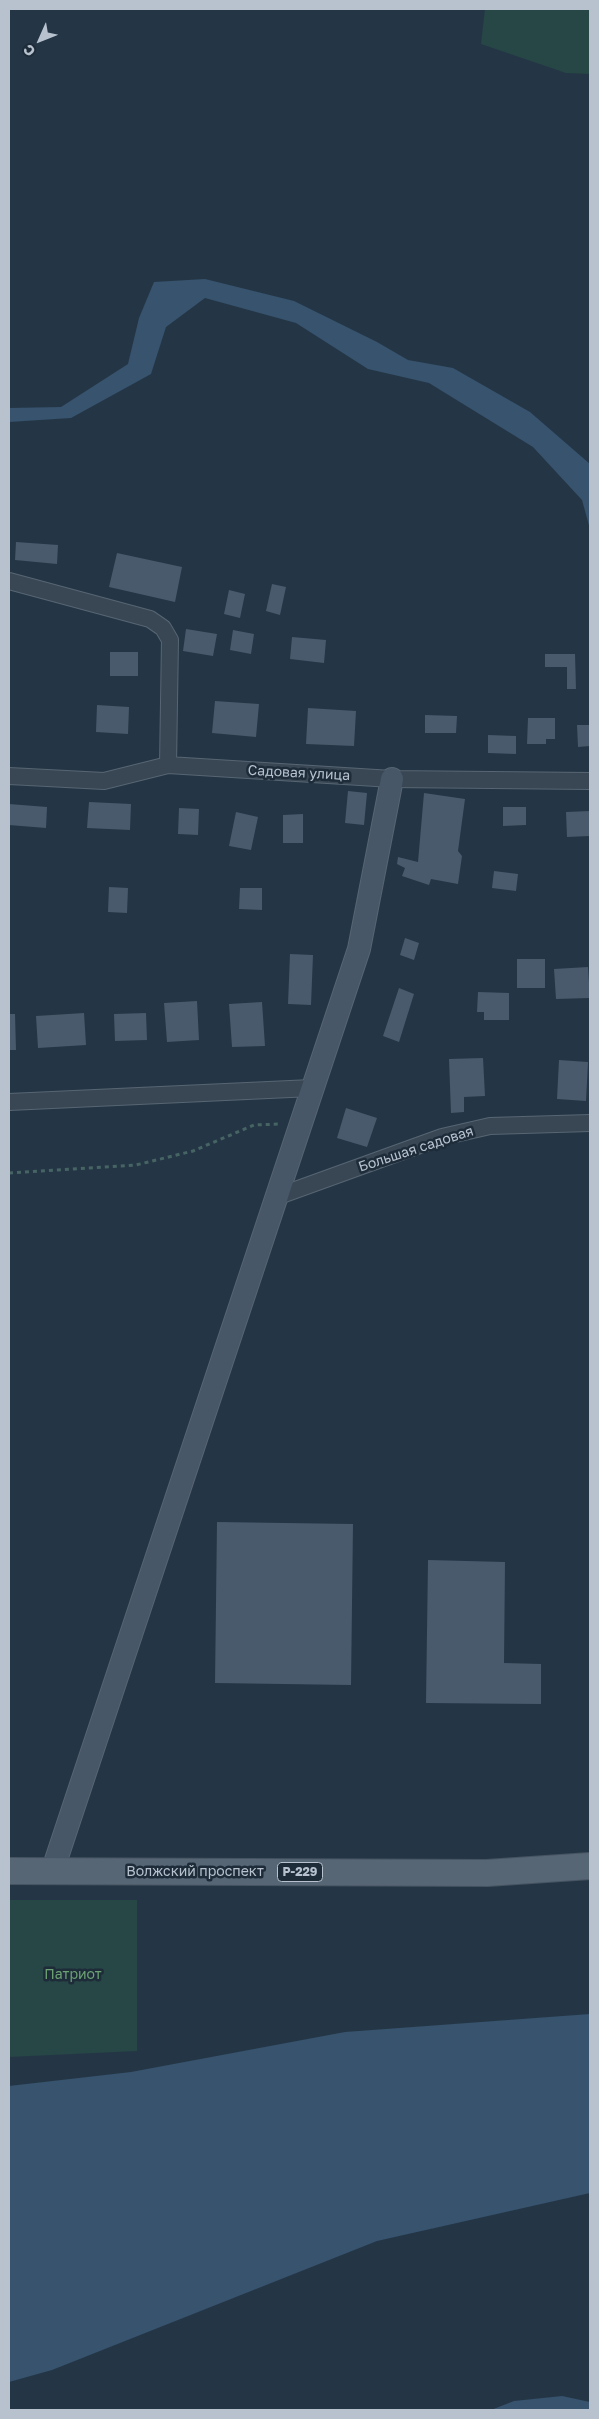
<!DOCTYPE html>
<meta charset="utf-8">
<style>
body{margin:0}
#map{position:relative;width:599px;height:2419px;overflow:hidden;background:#243645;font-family:"Golos Text",sans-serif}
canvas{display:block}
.frame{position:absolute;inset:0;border:10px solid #b7c2ce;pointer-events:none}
.north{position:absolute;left:15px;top:15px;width:50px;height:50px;-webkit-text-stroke:4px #1e2c3a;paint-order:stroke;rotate:226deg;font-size:14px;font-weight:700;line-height:20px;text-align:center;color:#b7c2ce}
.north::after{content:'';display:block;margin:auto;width:18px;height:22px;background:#b7c2ce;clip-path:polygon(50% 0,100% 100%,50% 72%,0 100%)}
</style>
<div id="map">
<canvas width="599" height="2419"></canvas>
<div class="frame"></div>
<div class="north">С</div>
</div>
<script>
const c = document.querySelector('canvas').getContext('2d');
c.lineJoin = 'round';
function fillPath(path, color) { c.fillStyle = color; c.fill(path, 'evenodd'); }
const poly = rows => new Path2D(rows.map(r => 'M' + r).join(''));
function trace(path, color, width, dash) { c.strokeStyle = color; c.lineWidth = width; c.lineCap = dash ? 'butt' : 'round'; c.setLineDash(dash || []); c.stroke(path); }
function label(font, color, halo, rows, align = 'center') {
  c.font = font + ' "Golos Text",sans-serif'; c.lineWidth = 5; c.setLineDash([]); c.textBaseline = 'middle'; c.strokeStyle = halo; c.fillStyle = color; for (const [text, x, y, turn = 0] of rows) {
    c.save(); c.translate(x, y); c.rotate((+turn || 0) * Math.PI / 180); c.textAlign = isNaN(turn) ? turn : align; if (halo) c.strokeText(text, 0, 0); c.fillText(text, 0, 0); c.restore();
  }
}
fillPath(poly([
 [485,9,590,9,590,74,566,73,481,44],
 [9,1900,137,1900,137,2051,9,2057]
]), '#274646');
fillPath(poly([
 [205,279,294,301,377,342,408,360,453,368,530,412,590,464,590,529,582,500,533,447,429,383,368,369,296,323,205,298,166,327,151,374,71,418,9,422,9,408,61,407,128,364,139,318,154,282],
 [590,2014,590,2193,377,2241,52,2370,9,2382,9,2086,131,2072,345,2032],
 [562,2396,590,2402,590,2410,491,2410,514,2401]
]), '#37536e');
fillPath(poly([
 [16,542,58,545,57,564,15,560],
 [117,553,182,567,175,602,109,587],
 [272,584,286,587,280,615,266,611],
 [229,590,245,594,240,618,224,614],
 [186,629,217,634,213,656,183,651],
 [233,630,254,634,251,654,230,650],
 [292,637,326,640,324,663,290,659],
 [110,652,138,652,138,676,110,676],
 [545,654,575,654,576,689,567,689,567,667,545,667],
 [215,701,259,704,256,737,212,733],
 [97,705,129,707,128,734,96,732],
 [308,708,356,711,354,746,306,744],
 [425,715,457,716,456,733,425,733],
 [528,718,555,718,555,739,546,739,546,744,527,744],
 [577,725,590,725,590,746,578,747],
 [488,735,516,736,516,754,488,753],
 [348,791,367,793,364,825,345,823],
 [424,793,465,799,458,851,462,856,458,884,431,879,429,885,402,876,405,868,397,864,398,857,418,862],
 [89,802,131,804,130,830,87,828],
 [9,804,47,807,46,828,9,825],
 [503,807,526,807,526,825,503,826],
 [179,808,199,809,198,835,178,834],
 [590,811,590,836,567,837,566,812],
 [236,812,258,817,251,850,229,846],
 [303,814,303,843,283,843,283,815],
 [494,871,518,874,516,891,492,888],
 [109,887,128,888,127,913,108,912],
 [240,888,262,888,262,910,239,909],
 [405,938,419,943,414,960,400,955],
 [290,954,313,955,311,1005,288,1004],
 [517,959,545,959,545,988,517,988],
 [588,967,590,998,556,999,554,969],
 [399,988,414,994,399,1042,383,1036],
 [478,992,509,993,509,1020,484,1020,484,1012,477,1012],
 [197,1001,199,1040,167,1042,164,1003],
 [262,1002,265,1046,232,1047,229,1004],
 [84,1013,86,1045,38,1048,36,1016],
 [146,1013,147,1040,115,1041,114,1014],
 [9,1014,15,1014,16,1050,9,1050],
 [483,1058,485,1096,464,1097,464,1112,451,1113,449,1059],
 [559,1060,588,1062,586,1101,557,1099],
 [346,1108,377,1118,367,1147,337,1138],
 [217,1522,353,1524,351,1685,215,1683],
 [428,1560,505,1562,504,1663,541,1664,541,1704,426,1703]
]), '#485a6c');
const street = poly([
 [9,581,150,619,163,628,170,640,168,765],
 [9,776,104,781,168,765,392,779,590,781],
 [9,1102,312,1088],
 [276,1197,442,1137,490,1126,590,1123]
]);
const secondary = poly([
 [52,1872,359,949,392,779]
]);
const primary = poly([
 [9,1871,487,1873,590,1866]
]);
trace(street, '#586572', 18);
trace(secondary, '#586572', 24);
trace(primary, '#465361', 28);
trace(poly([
 [9,1173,136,1165,193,1151,254,1125,281,1124]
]), '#476464', 3, [4, 4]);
trace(street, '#394755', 16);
trace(secondary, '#475768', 22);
trace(primary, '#576675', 26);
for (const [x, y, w] of [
 [300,1872,45]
]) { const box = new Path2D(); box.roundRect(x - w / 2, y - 9.5, w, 19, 4); c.fillStyle = '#1e2c3a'; c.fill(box); trace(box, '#b7c2ce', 1); }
label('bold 12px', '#b7c2ce', null, [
 ["Р-229",300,1872]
]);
label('14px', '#b7c2ce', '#1e2c3a', [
 ["Садовая улица",299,773,3],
 ["Большая садовая",416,1149,-18],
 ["Волжский проспект",195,1872]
]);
label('14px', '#6ca173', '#1e2c3a', [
 ["Патриот",73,1975]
]);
</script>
